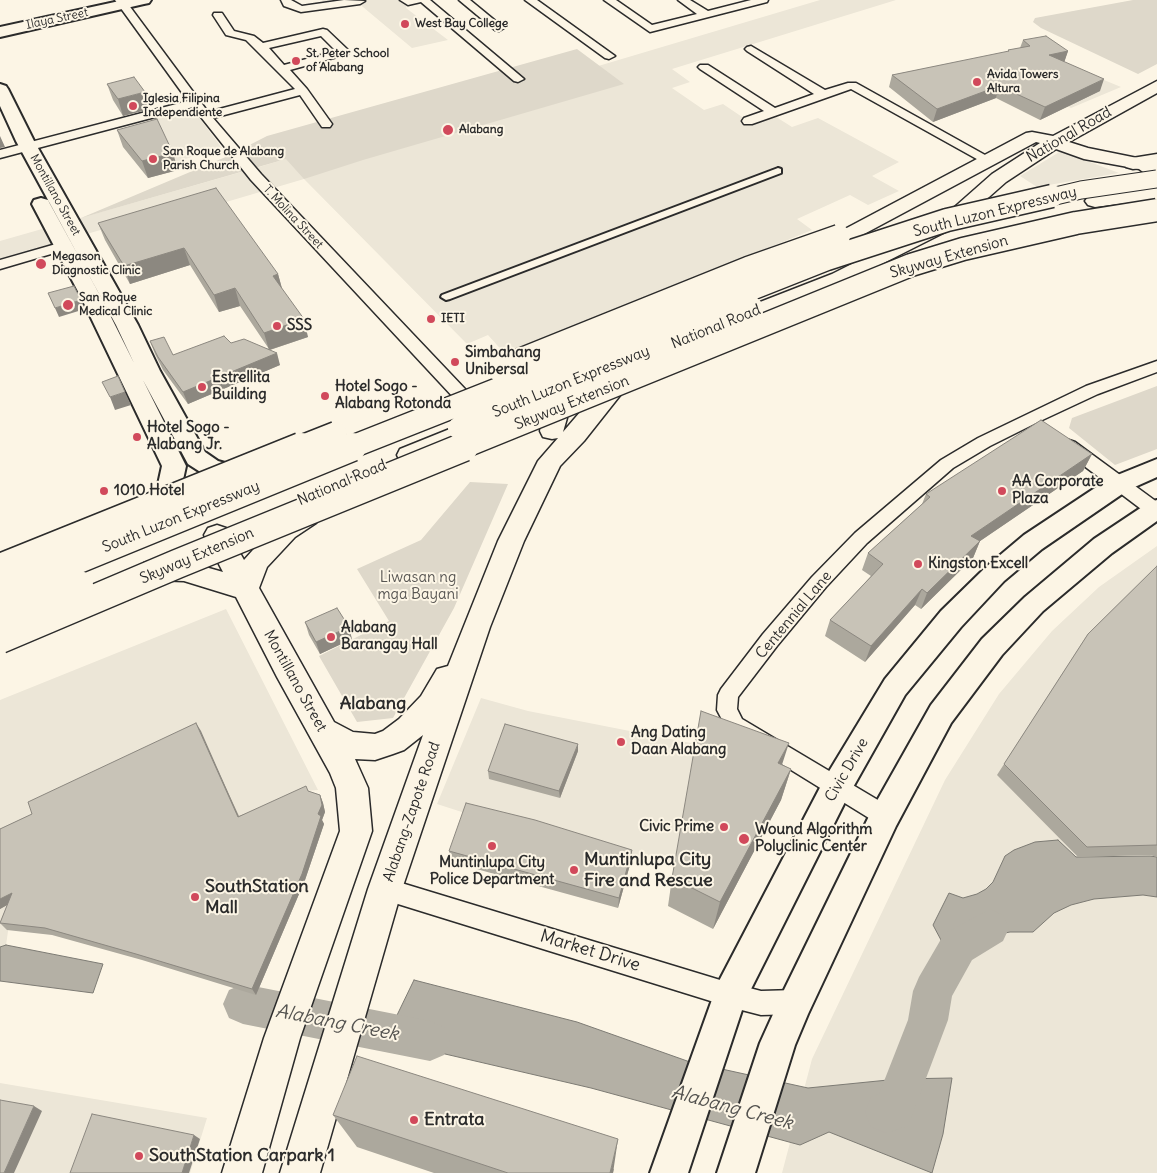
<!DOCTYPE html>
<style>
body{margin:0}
canvas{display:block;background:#fcf5e5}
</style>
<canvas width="1157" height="1173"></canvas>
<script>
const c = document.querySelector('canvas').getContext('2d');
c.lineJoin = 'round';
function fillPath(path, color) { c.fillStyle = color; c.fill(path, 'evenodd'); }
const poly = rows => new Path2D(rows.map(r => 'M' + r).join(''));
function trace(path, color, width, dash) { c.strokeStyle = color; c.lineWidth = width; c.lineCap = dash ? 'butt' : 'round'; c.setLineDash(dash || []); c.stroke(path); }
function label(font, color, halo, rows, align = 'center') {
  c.font = font + ' Delius,sans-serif'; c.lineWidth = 4; c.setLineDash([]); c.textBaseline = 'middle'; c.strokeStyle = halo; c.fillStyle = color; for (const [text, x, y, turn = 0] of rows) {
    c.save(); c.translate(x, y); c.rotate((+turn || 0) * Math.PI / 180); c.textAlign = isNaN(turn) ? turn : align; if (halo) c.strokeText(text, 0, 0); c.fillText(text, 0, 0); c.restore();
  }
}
fillPath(poly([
 [322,0,400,0,407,6,406,8,448,40,412,48,357,2,327,7],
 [820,0,896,0,672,69,690,82,672,88,704,110,723,104,751,123,773,115,792,127,818,118,899,162,872,176,899,191,868,205,850,195,797,219,812,230,506,355,488,335,467,344,304,179,216,205,210,199,90,233,53,250,0,267,0,241,259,167],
 [1082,71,1121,87,1071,108,1039,92],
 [191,107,222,148,175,162,165,142,167,139,150,119],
 [1061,151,1119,173,1037,187,1020,176],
 [1157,546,1157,1173,782,1173,812,1059,945,780,999,694,1052,631,1099,587],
 [226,609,318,790,307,791,11,911,6,945,0,947,0,700],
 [481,698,528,711,696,744,676,854,631,861,532,829,468,814,437,804],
 [0,1083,207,1118,190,1173,0,1173]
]), '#ece6d7');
fillPath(poly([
 [1133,0,1157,0,1157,64,1138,74,1041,28,1033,22,1035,18],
 [577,49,624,84,363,160,304,179,286,159,81,218,228,156,267,136],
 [1157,386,1157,449,1115,465,1069,428,1072,418],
 [470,482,508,484,454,608,393,718,357,722,319,656,389,621,357,569,421,540]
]), '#ded8ca');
const water = poly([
 [1058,840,1076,857,1150,856,1157,857,1157,897,1143,895,1094,899,1071,905,1054,913,1033,932,1010,932,1000,934,975,953,941,946,941,940,933,925,949,893,963,898,977,894,986,889,993,882,1005,856,1014,850,1035,842,1058,840],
 [6,945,103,964,93,993,0,981,0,947,6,945],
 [414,980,577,1022,690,1062,808,1088,898,1079,952,1078,943,1134,932,1173,829,1132,800,1145,591,1088,385,1040,414,980]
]);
fillPath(water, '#b4b0a5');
trace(water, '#7d7b74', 1);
fillPath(poly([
 [990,909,1003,915,1009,928,1003,941,972,960,952,996,948,1020,908,1126,886,1133,871,1127,865,1112,871,1097,879,1094,908,1020,913,991,919,977,944,934,990,909],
 [243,984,430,1021,444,1027,450,1041,444,1055,430,1061,243,1024,229,1018,223,1004,229,990,243,984]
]), '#b4b0a5');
const pedestrian = poly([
 [778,168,781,169,781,173,450,299,446,300,441,297,442,295,778,168]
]);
const minor = poly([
 [115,0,125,0,208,112,295,89,246,40,226,35,213,15,214,13,222,13,234,31,254,36,263,43,323,29,327,30,348,50,350,52,348,54,290,70,307,89,332,124,330,127,322,127,300,95,213,118,261,174,466,390,468,394,466,398,460,399,454,398,251,180,193,107,0,158,0,150,188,101,115,0],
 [321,36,336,51,284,65,269,48,321,36],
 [281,0,291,0,302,6,344,0,365,1,360,4,301,12,284,6,281,0],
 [400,0,430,0,524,79,518,82,514,81,421,2,408,5,400,0],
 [459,0,470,0,504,28,499,31,495,30,459,0],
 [525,0,537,0,615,56,609,59,605,58,525,0],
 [604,0,616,0,652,25,697,14,678,0,690,0,708,11,751,0,768,0,767,2,650,32,604,0],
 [751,46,825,90,848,83,856,83,994,160,992,163,984,163,851,89,752,124,744,124,742,121,744,118,764,111,700,69,698,67,700,65,708,65,775,108,814,94,747,51,745,49,747,47,751,46],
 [63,242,68,243,70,246,68,249,0,269,0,260,63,242],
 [1157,361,1157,372,1098,394,1038,422,990,446,953,468,867,543,826,587,777,646,738,697,737,709,742,719,893,809,896,816,893,823,885,826,877,823,728,731,717,710,718,695,721,689,763,634,812,577,855,533,941,460,978,438,1086,386,1157,361],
 [1069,440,1075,442,1157,502,1157,516,1149,515,1063,450,1061,446,1063,442,1069,440],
 [385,878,730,983,761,991,796,990,805,993,808,1002,805,1011,796,1014,761,1015,730,1007,385,900,377,897,373,889,377,881,385,878]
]);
const secondary = poly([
 [124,0,151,0,149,3,144,4,0,37,0,27,124,0],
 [0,84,6,86,8,89,34,141,138,325,160,371,205,452,218,461,232,465,236,471,232,477,224,479,202,473,188,464,143,380,186,466,181,489,178,495,169,498,160,495,157,489,162,466,82,299,32,204,34,200,41,198,48,200,50,204,102,299,134,363,116,325,16,141,0,106,0,84],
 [1157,459,1157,477,1128,490,1042,549,1004,581,961,627,905,695,847,798,745,1001,688,1173,650,1173,718,983,825,778,885,679,941,611,986,567,1024,535,1110,478,1157,459],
 [1157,500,1157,521,1112,553,1043,611,1002,655,951,723,896,826,808,1014,795,1045,755,1173,717,1173,760,1043,784,990,874,806,931,705,982,639,1025,597,1094,539,1148,503,1157,500]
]);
const trunk = poly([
 [1157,81,1157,93,1069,142,1088,148,1152,161,1157,165,1157,179,1150,177,1139,169,1084,159,1056,149,1006,182,955,227,846,282,735,328,727,330,719,328,716,323,719,318,832,274,941,219,992,174,1040,143,1036,142,823,256,816,258,809,256,806,252,809,248,1026,133,1032,132,1053,136,1157,81],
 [625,367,633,369,637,374,584,441,560,466,524,541,490,627,402,889,320,1173,280,1173,368,889,423,735,404,750,393,754,375,760,355,759,368,788,372,831,300,1038,262,1173,222,1173,264,1038,340,831,336,788,330,773,277,677,236,597,184,581,154,580,144,577,140,570,144,563,154,560,184,561,223,572,204,535,208,528,217,525,226,528,244,560,277,523,298,509,307,506,316,509,320,516,316,523,295,537,267,567,259,588,334,722,353,732,375,734,383,731,399,719,421,696,437,669,448,666,498,541,538,461,558,438,552,439,543,437,540,431,541,426,526,431,517,429,514,423,517,417,549,405,562,408,567,418,563,432,617,369,625,367],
 [487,414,496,416,499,422,496,428,409,464,400,461,397,455,400,449,487,414]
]);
const motorway = poly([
 [1157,154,1157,166,1133,169,1126,167,1124,163,1126,159,1157,154],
 [1157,187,1157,199,1095,207,1088,205,1085,201,1088,197,1095,195,1157,187]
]);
trace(pedestrian, '#2b2b2b', 4);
trace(minor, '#2b2b2b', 3);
trace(secondary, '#2b2b2b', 4);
trace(trunk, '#2b2b2b', 3);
trace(motorway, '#2b2b2b', 3);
fillPath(pedestrian, '#fcf5e5');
fillPath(minor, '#fcf5e5');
fillPath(secondary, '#fcf5e5');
fillPath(trunk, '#fcf5e5');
fillPath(motorway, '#fcf5e5');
const motorwayBridgeFar2 = poly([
 [1047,198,1081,190,1157,179]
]);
const motorwayBridgeFar1 = poly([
 [497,369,748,268,839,236],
 [459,428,752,308],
 [298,448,336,433],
 [349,448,827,259,947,220,1052,196],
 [461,448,911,265,963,249,1076,223,1157,210]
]);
const motorwayBridge = poly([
 [0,568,301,447],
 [0,591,352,447],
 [0,618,79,585],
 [0,639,177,564,464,447]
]);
trace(motorwayBridgeFar2, '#2b2b2b', 19, []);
trace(motorwayBridgeFar1, '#2b2b2b', 25, []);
trace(motorwayBridge, '#2b2b2b', 31, []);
trace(motorwayBridgeFar2, '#fcf5e5', 17);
trace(motorwayBridgeFar1, '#fcf5e5', 22);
trace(motorwayBridge, '#fcf5e5', 28);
fillPath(poly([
 [1023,40,1068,51,1064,62,1100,91,1040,120,996,98,933,122,889,87,892,75,1008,52,1008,50,1020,48],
 [107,84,150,109,123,116,113,100],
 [117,130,178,170,148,178,123,147],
 [98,223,278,274,282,289,308,337,270,350,280,365,188,404,163,370,155,354,150,341,173,355,231,343,269,349,240,306,219,312,190,265,130,284,105,240],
 [1092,454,1083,471,980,541,973,558,921,609,915,605,865,662,825,636,830,620,871,576,862,570,868,553,922,504,926,494],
 [1157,566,1157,857,1150,855,1078,857,997,775,1088,634],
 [305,622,352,639,320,654,309,635],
 [196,723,239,816,308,791,320,795,323,803,325,812,322,820,324,824,305,880,256,995,142,960,52,935,7,930,0,923,7,905,0,909,0,829,32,814],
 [578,751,560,798,489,779,488,771],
 [782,765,791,769,781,800,713,929,668,906,672,878],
 [632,850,631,861,618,908,451,862,449,851],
 [333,1115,614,1169,613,1173,434,1173,357,1147]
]), '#aca89d');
fillPath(poly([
 [1068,51,1064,63,1049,55],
 [1104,79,1100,91,1040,120,1045,107],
 [999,86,996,98,933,122,937,109],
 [145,92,150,109,123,116,118,99],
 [0,136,5,147,0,148],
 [173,153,178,170,148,178,142,161],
 [184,248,190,265,130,284,124,266],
 [278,274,283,292,273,276],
 [235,288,240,306,219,312,214,295],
 [81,300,85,309,59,317,55,308],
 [304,319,308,337,269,350,264,333],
 [277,353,280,365,188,404,183,392],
 [125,392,131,405,115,410,110,397],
 [1092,454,1083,471,964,552,971,536],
 [980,541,973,558,921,609,927,593],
 [922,589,915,605,865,662,871,646],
 [349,627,352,639,320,654,316,642],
 [196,723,201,731,242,824,238,817],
 [789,743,779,774,778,763],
 [578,744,578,751,560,798,559,791],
 [791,769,781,800,713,929,720,902],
 [320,795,323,803,325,812,322,820,324,824,305,880,256,995,252,989],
 [632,850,631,861,618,908,619,898],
 [12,893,18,899,0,909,0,899],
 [34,1106,42,1111,14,1173,4,1173],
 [194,1135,200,1139,189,1173,182,1173],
 [618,1139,613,1173,610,1173]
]), '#8c8880');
const building = poly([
 [1046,36,1068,51,1049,55,1104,79,1045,107,999,86,937,109,892,75,1009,51,1008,50,1030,46,1023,40,1046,36],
 [134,77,145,92,118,99,107,84,134,77],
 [157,119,173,153,142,161,117,130,157,119],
 [216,188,278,274,273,276,304,319,264,333,235,288,214,295,184,248,124,266,98,223,216,188],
 [74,286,81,300,55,308,48,293,74,286],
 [224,336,231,343,244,339,277,353,183,392,158,357,150,341,164,337,173,355,224,336],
 [118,376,125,392,110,397,102,382,118,376],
 [1041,420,1092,454,971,536,980,541,927,593,922,589,871,646,830,620,883,564,868,553,930,497,926,494,1041,420],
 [1157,566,1157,845,1087,847,1004,764,1088,634,1157,566],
 [337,608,349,627,316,642,305,622,337,608],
 [701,711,789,743,778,763,791,769,720,902,672,878,701,711],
 [196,723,238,817,306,786,308,791,320,795,322,805,318,814,321,816,302,874,252,989,136,954,45,928,0,923,12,893,0,899,0,829,32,814,28,802,196,723],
 [505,724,578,744,559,791,488,771,505,724],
 [466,803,535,820,632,850,619,898,449,851,466,803],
 [357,1056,618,1139,610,1173,508,1173,333,1115,357,1056],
 [0,1100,34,1106,4,1173,0,1173,0,1100],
 [92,1114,194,1135,182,1173,70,1173,92,1114]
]);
fillPath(building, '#c8c3b7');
trace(building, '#8c8880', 1);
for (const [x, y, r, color] of [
 [405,24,5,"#d1495b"],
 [296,61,5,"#d1495b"],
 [977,82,5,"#d1495b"],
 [133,106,5,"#d1495b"],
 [448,130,6,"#d1495b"],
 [153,159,5,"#d1495b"],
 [41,264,6,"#d1495b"],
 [68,305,6,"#d1495b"],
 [431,319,5,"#d1495b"],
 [277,326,5,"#d1495b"],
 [455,362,5,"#d1495b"],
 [202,387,5,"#d1495b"],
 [325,396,5,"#d1495b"],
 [137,437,5,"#d1495b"],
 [104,491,5,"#d1495b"],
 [1002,491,5,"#d1495b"],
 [918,564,5,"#d1495b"],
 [331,637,5,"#d1495b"],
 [621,742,5,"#d1495b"],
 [724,827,5,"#d1495b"],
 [744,839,6,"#d1495b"],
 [492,846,5,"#d1495b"],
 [574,870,5,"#d1495b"],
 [195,897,5,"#d1495b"],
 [414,1120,5,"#d1495b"],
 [139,1156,5,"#d1495b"]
]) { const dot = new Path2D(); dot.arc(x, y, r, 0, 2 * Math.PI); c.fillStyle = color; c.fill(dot); trace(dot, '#fcf5e5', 2); }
label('12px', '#2b2b2b', '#fcf5e5', [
 ["Ilaya Street",57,19,-12],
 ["Montillano Street",55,195,61],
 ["T. Molina Street",293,217,47]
]);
label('bold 12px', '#2b2b2b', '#fcf5e5', [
 ["West Bay College",415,24],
 ["St. Peter School",306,54],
 ["of Alabang",306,68],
 ["Avida Towers",987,75],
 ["Altura",987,89],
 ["Iglesia Filipina",143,99],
 ["Independiente",143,113],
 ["Alabang",459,130],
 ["San Roque de Alabang",163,152],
 ["Parish Church",163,166],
 ["Megason",52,257],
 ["Diagnostic Clinic",52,271],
 ["San Roque",79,298],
 ["Medical Clinic",79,312],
 ["IETI",441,319]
], 'left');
label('15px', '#2b2b2b', '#fcf5e5', [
 ["National Road",1069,135,-30],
 ["South Luzon Expressway",995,212,-14],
 ["Skyway Extension",949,257,-16],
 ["National Road",716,327,-22],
 ["South Luzon Expressway",571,382,-22],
 ["Skyway Extension",572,403,-22],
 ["National Road",342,483,-23],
 ["South Luzon Expressway",181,517,-22],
 ["Skyway Extension",197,556,-23],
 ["Centennial Lane",794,615,-50],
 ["Montillano Street",295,681,61],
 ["Civic Drive",847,770,-60],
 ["Alabang-Zapote Road",412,812,-71]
]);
label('bold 15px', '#2b2b2b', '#fcf5e5', [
 ["SSS",287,326],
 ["Simbahang",465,353],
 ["Unibersal",465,370],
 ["Estrellita",212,378],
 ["Building",212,395],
 ["Hotel Sogo -",335,387],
 ["Alabang Rotonda",335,404],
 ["Hotel Sogo -",147,428],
 ["Alabang Jr.",147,445],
 ["AA Corporate",1012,482],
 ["Plaza",1012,499],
 ["1010 Hotel",114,491],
 ["Kingston Excell",928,564],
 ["Alabang",341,628],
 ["Barangay Hall",341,645],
 ["Ang Dating",631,733],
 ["Daan Alabang",631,750],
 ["Civic Prime",714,827,"right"],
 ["Wound Algorithm",755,830],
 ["Polyclinic Center",755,847],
 ["Muntinlupa City",492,863,"center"],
 ["Police Department",492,880,"center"]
], 'left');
label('15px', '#585653', '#fcf5e5', [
 ["Liwasan ng",418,578],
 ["mga Bayani",418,595]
]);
label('bold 18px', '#2b2b2b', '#fcf5e5', [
 ["Alabang",373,704]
]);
label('bold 18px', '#2b2b2b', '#fcf5e5', [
 ["Muntinlupa City",584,860],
 ["Fire and Rescue",584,881],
 ["SouthStation",205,887],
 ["Mall",205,908],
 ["Entrata",424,1120],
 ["SouthStation Carpark 1",149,1156]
], 'left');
label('18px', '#2b2b2b', '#fcf5e5', [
 ["Market Drive",590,951,17]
]);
label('italic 19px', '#545350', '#fcf5e5', [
 ["Alabang Creek",337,1023,11],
 ["Alabang Creek",732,1108,15]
]);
</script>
